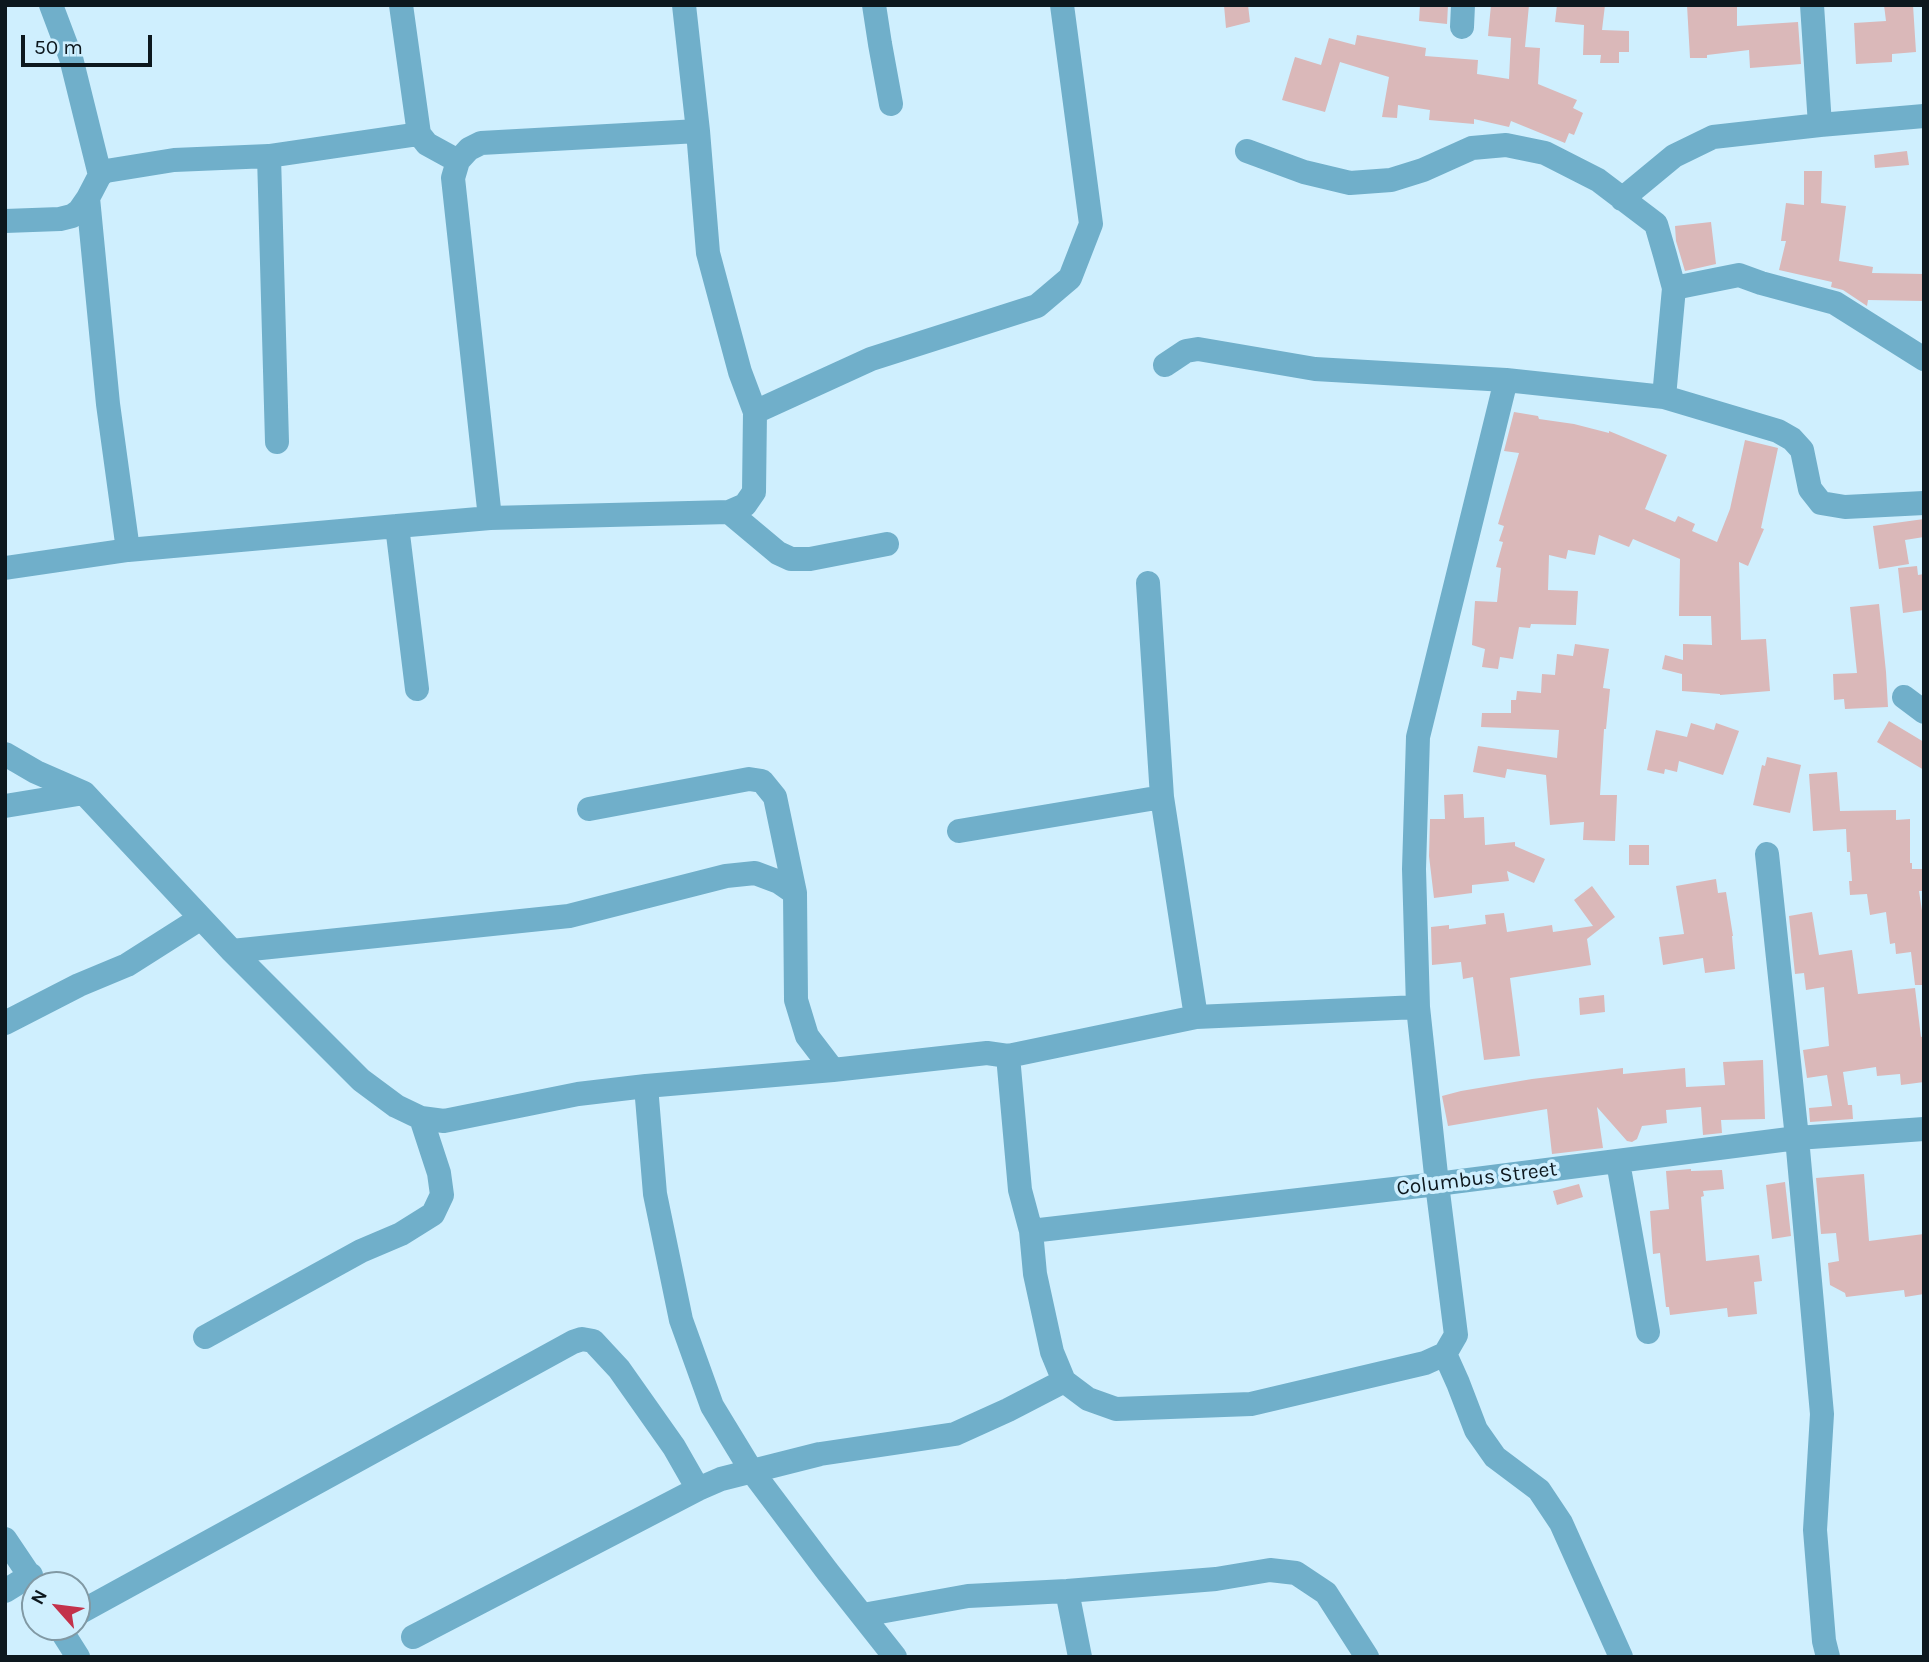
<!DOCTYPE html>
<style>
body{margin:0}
#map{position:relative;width:1929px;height:1662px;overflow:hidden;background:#cfeffe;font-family:Karla,sans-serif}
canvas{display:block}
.frame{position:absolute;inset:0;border:7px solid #0d181e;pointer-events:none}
.north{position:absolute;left:21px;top:1571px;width:70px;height:70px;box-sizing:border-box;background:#cfeffe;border:2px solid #8199a4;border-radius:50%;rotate:298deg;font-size:19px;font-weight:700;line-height:28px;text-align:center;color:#0d181e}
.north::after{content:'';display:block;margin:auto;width:24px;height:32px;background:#c3324b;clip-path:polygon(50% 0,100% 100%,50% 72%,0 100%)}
.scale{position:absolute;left:21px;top:35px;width:131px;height:32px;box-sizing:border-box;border:4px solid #0d181e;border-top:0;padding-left:9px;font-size:21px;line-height:24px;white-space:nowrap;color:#0d181e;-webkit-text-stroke:5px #cfeffe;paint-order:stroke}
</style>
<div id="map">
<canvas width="1929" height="1662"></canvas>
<div class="frame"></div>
<div class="north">N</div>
<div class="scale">50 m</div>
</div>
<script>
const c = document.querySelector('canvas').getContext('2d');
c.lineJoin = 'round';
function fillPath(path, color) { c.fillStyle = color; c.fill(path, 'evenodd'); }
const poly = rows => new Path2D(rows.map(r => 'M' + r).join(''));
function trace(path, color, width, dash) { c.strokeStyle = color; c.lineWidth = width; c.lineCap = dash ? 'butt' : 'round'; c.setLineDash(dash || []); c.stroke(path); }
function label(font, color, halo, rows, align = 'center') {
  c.font = font + ' Karla,sans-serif'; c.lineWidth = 7; c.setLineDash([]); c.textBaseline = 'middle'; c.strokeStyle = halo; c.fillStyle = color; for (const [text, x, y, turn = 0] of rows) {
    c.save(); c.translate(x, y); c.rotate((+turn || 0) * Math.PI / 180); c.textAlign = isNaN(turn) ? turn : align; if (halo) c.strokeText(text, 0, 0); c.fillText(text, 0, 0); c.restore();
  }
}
fillPath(poly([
 [1224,5,1248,5,1250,22,1226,28],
 [1420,5,1448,5,1447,24,1419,21],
 [1491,5,1529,5,1525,47,1540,48,1538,84,1577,100,1573,108,1583,113,1574,135,1569,133,1565,143,1511,121,1509,127,1474,119,1474,124,1429,120,1430,110,1398,105,1397,118,1382,117,1389,77,1340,62,1325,112,1282,100,1295,57,1321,65,1329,38,1355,45,1357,35,1426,48,1425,56,1478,60,1477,74,1509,79,1511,38,1488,36],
 [1557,5,1605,5,1602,30,1629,31,1629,52,1619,52,1619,63,1600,63,1601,55,1583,55,1584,25,1555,22],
 [1687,5,1737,5,1737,26,1798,22,1801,64,1750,68,1749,50,1707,55,1707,58,1690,58],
 [1884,5,1913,5,1916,52,1892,54,1892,62,1856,64,1854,23,1886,21],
 [1907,151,1909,165,1875,168,1874,155],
 [1804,171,1822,171,1821,203,1846,206,1839,261,1873,267,1872,273,1924,274,1924,301,1868,300,1867,306,1843,290,1831,287,1832,282,1779,270,1786,241,1781,241,1786,203,1804,205],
 [1711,222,1716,264,1685,271,1676,241,1675,226],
 [1514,412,1538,416,1539,419,1574,424,1609,433,1609,431,1667,455,1645,509,1675,522,1678,516,1695,524,1692,531,1717,542,1730,509,1745,440,1778,448,1761,528,1764,529,1748,566,1739,562,1741,640,1766,639,1770,691,1720,695,1720,694,1682,691,1682,674,1662,669,1665,655,1683,660,1683,644,1712,645,1711,616,1679,616,1680,559,1633,539,1629,547,1599,535,1595,555,1568,550,1566,559,1549,555,1548,590,1578,591,1576,625,1531,624,1530,628,1519,627,1513,659,1500,657,1498,669,1482,667,1485,649,1472,645,1475,601,1497,602,1501,568,1496,567,1503,542,1499,541,1504,526,1498,524,1519,453,1504,451],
 [1924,519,1924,537,1905,540,1909,564,1879,569,1873,526],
 [1917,566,1918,575,1924,574,1924,610,1903,613,1898,568],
 [1879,604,1886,672,1888,707,1845,709,1844,699,1834,700,1833,674,1857,673,1850,607],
 [1575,644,1609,649,1603,688,1610,689,1606,729,1604,729,1600,795,1617,795,1615,841,1583,840,1584,822,1550,825,1546,775,1507,769,1505,778,1473,772,1478,746,1557,758,1559,730,1481,727,1482,713,1511,713,1511,700,1516,700,1517,691,1541,693,1542,674,1555,675,1557,654,1573,656],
 [1889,721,1924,742,1924,770,1877,742],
 [1691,723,1714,730,1716,723,1739,731,1723,775,1679,761,1677,772,1665,769,1664,774,1647,770,1656,730,1687,737],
 [1767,757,1801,765,1790,813,1753,805,1762,765,1765,766],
 [1837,772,1840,811,1896,810,1896,820,1910,819,1910,863,1912,863,1912,869,1924,869,1924,891,1919,891,1924,924,1924,985,1915,985,1911,952,1896,954,1895,943,1890,944,1886,912,1870,915,1867,894,1850,895,1849,881,1852,881,1850,852,1847,852,1846,829,1813,831,1809,774],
 [1463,794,1464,818,1484,817,1485,845,1515,842,1515,846,1545,859,1534,883,1507,871,1509,881,1472,885,1472,893,1434,898,1429,856,1430,819,1445,819,1444,795],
 [1629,845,1649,845,1649,865,1629,865],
 [1716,879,1718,893,1726,892,1733,936,1732,936,1735,969,1705,973,1703,958,1663,965,1659,937,1684,934,1676,886],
 [1592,886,1615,917,1587,939,1591,965,1510,978,1520,1056,1484,1060,1473,977,1463,979,1461,962,1432,965,1431,927,1449,925,1449,929,1486,924,1485,915,1504,913,1507,932,1552,925,1553,932,1593,926,1574,900],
 [1812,912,1819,955,1852,950,1858,994,1915,988,1921,1037,1924,1036,1924,1082,1901,1085,1900,1074,1877,1076,1876,1067,1843,1072,1848,1105,1852,1105,1853,1119,1810,1122,1809,1108,1832,1106,1827,1075,1807,1078,1803,1050,1829,1046,1824,987,1806,990,1804,973,1795,974,1789,916],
 [1604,995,1605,1012,1580,1015,1579,998],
 [1763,1060,1765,1119,1721,1120,1722,1133,1703,1135,1701,1107,1666,1110,1667,1123,1642,1126,1637,1139,1632,1142,1627,1141,1597,1107,1603,1148,1552,1154,1547,1109,1448,1126,1442,1096,1461,1091,1532,1079,1623,1068,1623,1074,1685,1068,1686,1087,1725,1085,1723,1062],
 [1691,1169,1691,1171,1722,1170,1724,1189,1703,1191,1704,1196,1701,1197,1706,1261,1759,1255,1762,1281,1754,1282,1757,1314,1728,1317,1727,1308,1670,1315,1669,1307,1666,1307,1660,1253,1653,1254,1650,1211,1669,1209,1666,1171],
 [1864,1174,1869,1241,1924,1234,1924,1294,1905,1297,1904,1290,1846,1297,1845,1293,1830,1285,1828,1263,1839,1261,1836,1233,1821,1234,1816,1178],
 [1785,1182,1791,1236,1772,1239,1766,1185],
 [1579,1184,1583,1197,1557,1205,1553,1191]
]), '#dab8b9');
trace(poly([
 [51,5,71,58,100,175],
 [401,5,419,134,427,144,458,161],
 [874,5,880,44,891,104],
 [1812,5,1820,125],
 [1462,27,1463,5],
 [1247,151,1304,172,1350,183,1391,180,1423,170,1472,148,1506,145,1545,153,1598,180,1656,224,1665,255,1674,288,1664,397],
 [269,156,277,442],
 [88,198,108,404,128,550],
 [1622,199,1674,156,1713,137,1820,125,1924,116],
 [5,221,60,219,72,216,79,211,88,198,100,175,106,171,174,160,269,156,419,134],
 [1674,288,1739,275,1761,283,1835,303,1924,359],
 [1165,365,1186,351,1198,349,1315,369,1506,380,1664,397,1778,431,1792,439,1802,450,1810,489,1821,503,1845,507,1924,503],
 [755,412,871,359,1037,306,1070,278,1091,224,1062,5],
 [729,512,778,553,791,559,810,559,887,544],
 [490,518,453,178,458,161,469,149,481,143,698,131],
 [397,526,417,689],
 [5,568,128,550,397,526,490,518,729,512,745,505,754,492,755,412,740,372,708,253,698,131,684,5],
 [1148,583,1162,797,1196,1017],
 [1904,697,1924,712],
 [5,754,36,772,84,793,232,951,361,1080,396,1106,421,1118,444,1121,578,1094,646,1086,833,1070,987,1053,1008,1056,1196,1017,1418,1007],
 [5,806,84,793],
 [589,809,749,779,762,781,775,797,795,893,796,1000,807,1036,833,1070],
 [959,831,1162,797],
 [1767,854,1797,1138,1822,1414,1815,1530,1824,1641,1828,1657],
 [232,951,569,916,726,876,755,873,779,882,795,893],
 [5,1023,79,985,127,965,201,918],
 [1008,1056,1020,1190,1031,1231,1035,1274,1052,1352,1064,1381,1088,1399,1116,1409,1251,1404,1425,1363,1445,1354,1456,1335,1437,1184,1418,1007,1414,869,1418,737,1506,380],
 [646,1086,655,1194,681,1320,712,1406,751,1470,827,1571,895,1657],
 [1618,1162,1648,1332],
 [1031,1231,1437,1184,1797,1138,1924,1129],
 [205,1337,361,1251,401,1234,433,1214,442,1195,439,1173,421,1118],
 [1445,1354,1458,1383,1476,1430,1495,1457,1539,1490,1561,1523,1621,1657],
 [5,1539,36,1585],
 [5,1591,31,1575],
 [1067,1591,1080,1657],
 [77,1614,573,1342,582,1339,593,1341,619,1369,674,1447,698,1489,721,1479,820,1454,955,1434,1008,1410,1064,1381],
 [863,1615,968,1596,1067,1591,1216,1579,1270,1570,1296,1573,1326,1593,1367,1657],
 [59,1627,78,1657],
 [413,1637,698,1489]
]), '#70afca', 24);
label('21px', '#0d181e', '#cfeffe', [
 ["Columbus Street",1477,1179,-7]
]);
</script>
